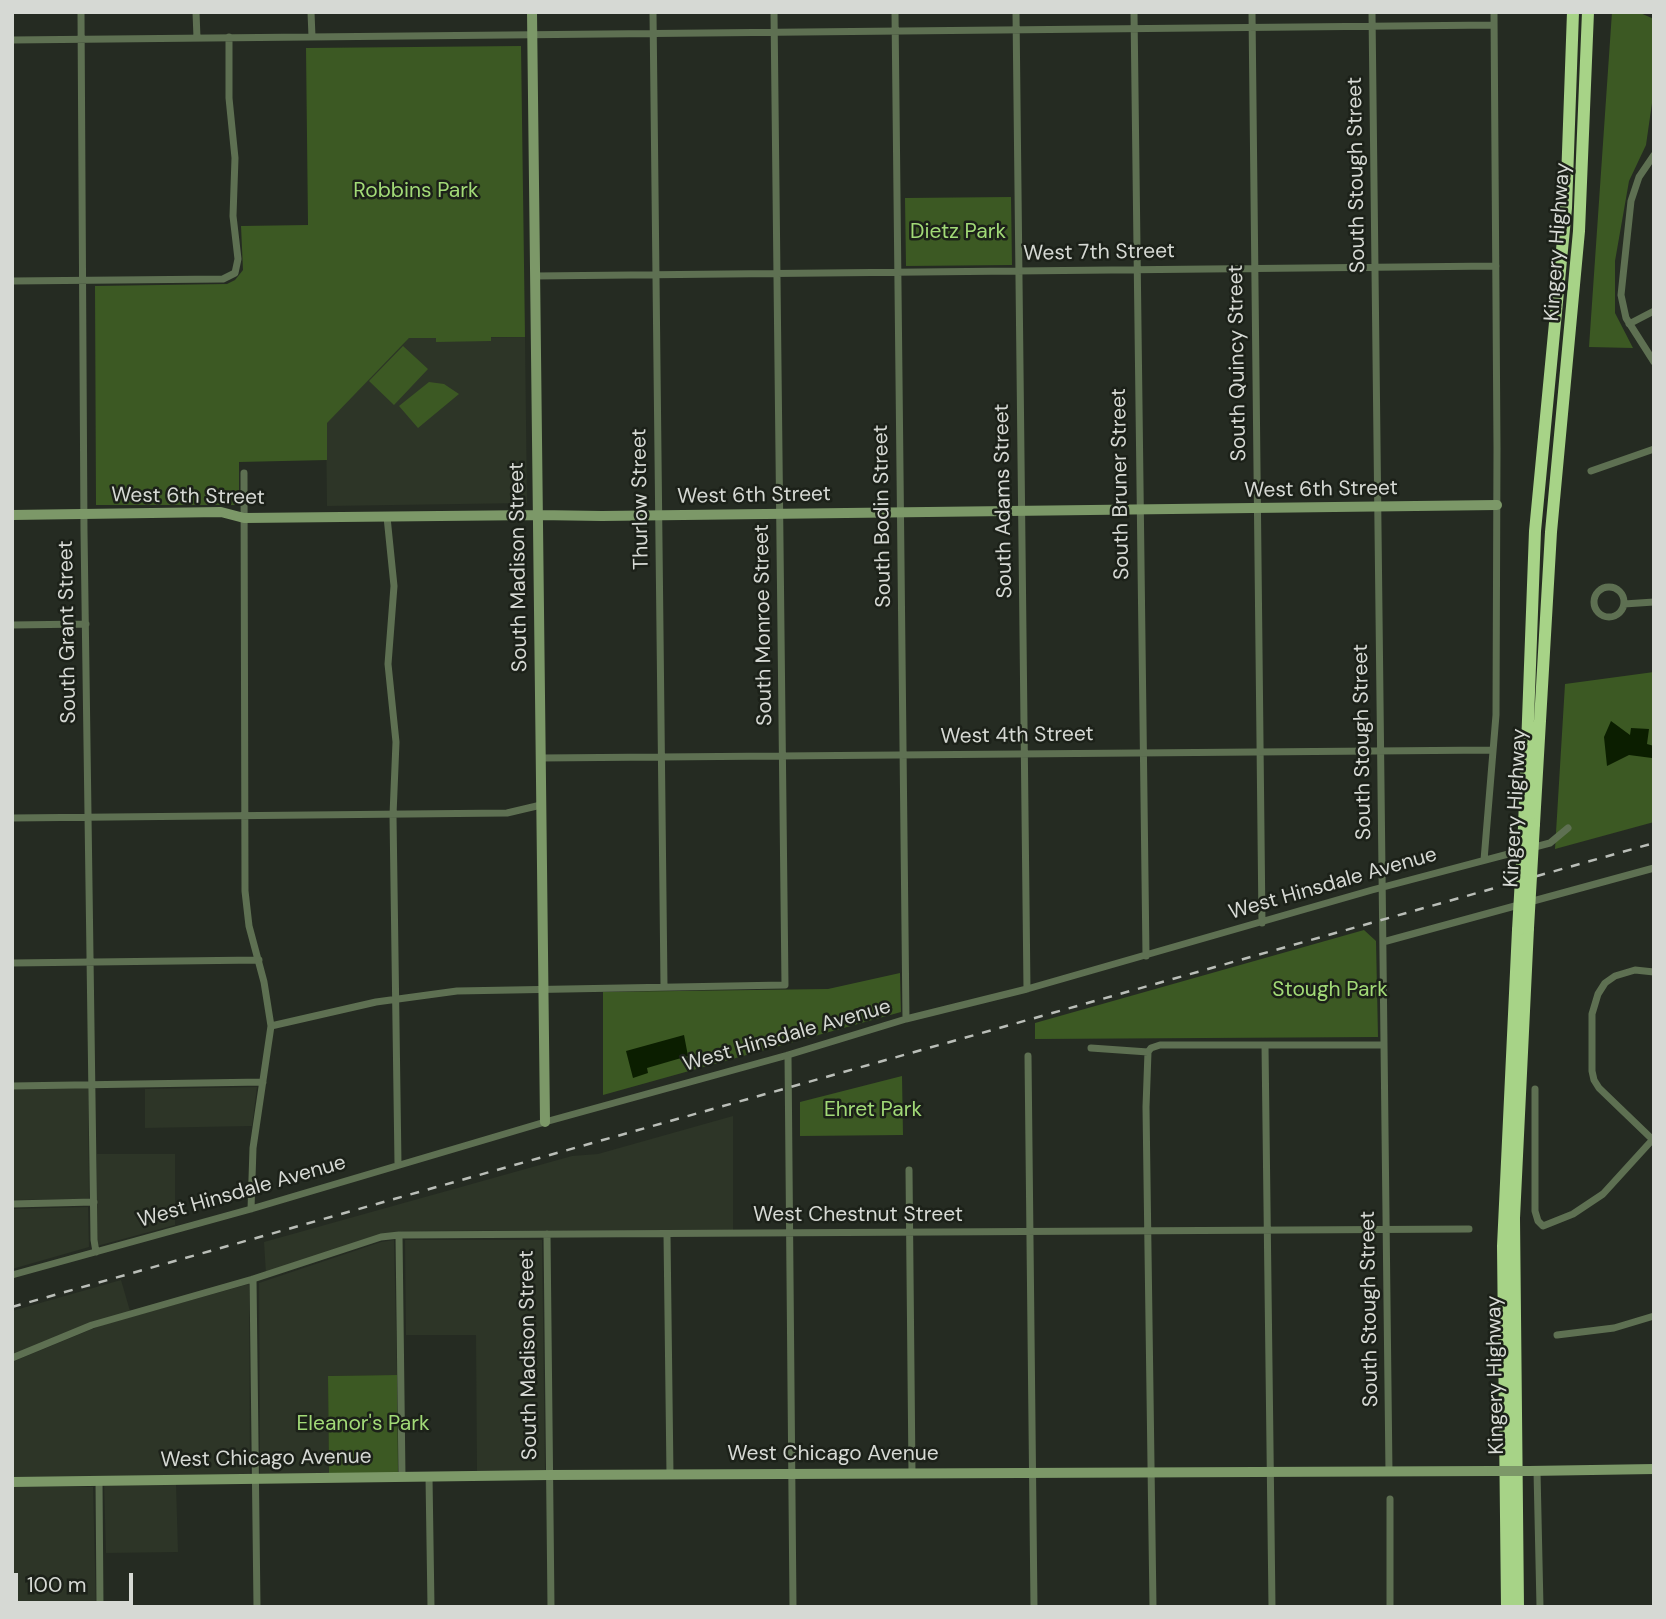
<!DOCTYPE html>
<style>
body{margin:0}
#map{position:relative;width:1666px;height:1619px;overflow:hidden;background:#252b22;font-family:"DM Sans",sans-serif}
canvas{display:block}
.frame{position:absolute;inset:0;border:14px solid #d6d9d4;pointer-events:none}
.scale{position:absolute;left:14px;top:1573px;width:119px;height:32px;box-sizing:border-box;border:4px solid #d6d9d4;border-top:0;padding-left:9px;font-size:21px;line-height:24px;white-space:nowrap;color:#d6d9d4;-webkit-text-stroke:5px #1c2119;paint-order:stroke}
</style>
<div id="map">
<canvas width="1666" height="1619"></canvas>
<div class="frame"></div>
<div class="scale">100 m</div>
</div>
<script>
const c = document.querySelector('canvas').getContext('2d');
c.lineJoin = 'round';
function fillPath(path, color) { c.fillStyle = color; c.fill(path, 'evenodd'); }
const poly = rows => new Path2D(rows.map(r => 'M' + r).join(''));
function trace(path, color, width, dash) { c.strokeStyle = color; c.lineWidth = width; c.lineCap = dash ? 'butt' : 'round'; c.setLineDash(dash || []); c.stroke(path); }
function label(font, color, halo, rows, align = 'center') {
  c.font = font + ' "DM Sans",sans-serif'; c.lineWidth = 5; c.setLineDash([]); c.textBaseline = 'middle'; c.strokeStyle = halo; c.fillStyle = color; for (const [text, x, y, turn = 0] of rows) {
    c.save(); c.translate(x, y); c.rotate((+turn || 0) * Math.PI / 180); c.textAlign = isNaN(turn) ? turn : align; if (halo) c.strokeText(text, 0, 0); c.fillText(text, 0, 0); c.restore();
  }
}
fillPath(poly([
 [525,337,527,503,327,506,326,423,409,338],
 [88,1087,89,1199,12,1200,12,1088],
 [257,1087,252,1126,145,1128,145,1089],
 [733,1116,733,1230,402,1231,381,1235,266,1274,264,1242,572,1156,598,1154],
 [97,1154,175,1154,175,1225,97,1246],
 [88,1207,89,1247,12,1269,12,1209],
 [394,1240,397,1375,328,1376,329,1474,260,1475,259,1283,381,1242],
 [405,1240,542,1240,545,1471,477,1472,476,1335,406,1335],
 [121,1280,130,1311,12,1355,12,1311],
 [249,1284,250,1475,12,1479,12,1362,102,1325],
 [104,1483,176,1483,178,1552,106,1553],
 [12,1487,93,1487,96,1607,12,1607]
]), '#2d3527');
fillPath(poly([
 [1612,12,1638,12,1654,19,1654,89,1646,145,1629,181,1615,261,1615,313,1633,348,1589,347],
 [521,46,525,337,491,337,491,341,436,342,436,338,409,338,327,423,327,460,239,462,239,505,96,505,95,286,227,284,235,280,243,270,241,226,308,225,306,48],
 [1011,197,1012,265,906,266,905,198],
 [403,346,428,369,394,405,369,381],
 [429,382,444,384,459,394,418,428,399,406],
 [1654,672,1654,822,1555,849,1565,684],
 [1364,930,1376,941,1378,1037,1035,1039,1035,1023],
 [900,973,901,1012,603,1095,603,992,828,989],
 [902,1076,903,1135,800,1136,800,1102],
 [397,1375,398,1473,329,1474,328,1376]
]), '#3c5923');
fillPath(poly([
 [1611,721,1630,735,1631,728,1649,729,1647,744,1654,746,1652,758,1629,755,1607,766,1604,737],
 [684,1035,688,1056,647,1068,648,1073,633,1078,626,1051]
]), '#0b1e00');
trace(poly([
 [81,12,84,531,94,1240,96,1252],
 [196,12,197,38],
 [311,12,312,37],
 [653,12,664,986],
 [895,12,906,1019],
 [1016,12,1027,989],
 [1134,12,1146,956],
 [1252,12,1262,923],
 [1372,12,1389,1471],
 [12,40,1494,25],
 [1654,155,1639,177,1631,201,1621,295,1626,318,1654,362],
 [535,276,1496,266],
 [12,281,223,279,235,273,238,259,233,216,235,158,229,98,229,37],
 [1629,324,1654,311],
 [1591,471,1654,449],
 [244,473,245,891,249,926,264,982,271,1026,253,1148,251,1209],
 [387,517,394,586,388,664,396,742,393,815,398,1164],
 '1594 602a15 15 0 1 1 30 0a15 15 0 1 1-30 0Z',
 [1624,604,1654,602],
 [12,625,86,624],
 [541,758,1493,750],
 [12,818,507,813,541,805],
 [1484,860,1496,715,1497,448,1494,12],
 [1383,942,1654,868],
 [12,963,259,960],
 [271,1026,376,1002,457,991,785,985,774,12],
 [1265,1045,1272,1607],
 [1091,1048,1148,1052],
 [788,1055,793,1607],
 [1028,1056,1034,1607],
 [12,1086,263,1082],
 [1535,1089,1535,1211,1538,1221,1543,1226,1573,1214,1603,1194,1654,1138],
 [1652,1139,1599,1088,1594,1080,1592,1071,1592,1014,1598,994,1605,983,1615,976,1635,970,1654,972],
 [909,1170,912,1473],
 [12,1204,94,1202],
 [547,1234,551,1607],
 [667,1234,670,1475],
 [399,1235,402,1477],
 [12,1275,251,1209,545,1122,788,1055,906,1019,1027,989,1372,890,1550,843,1568,828],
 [253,1279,257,1607],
 [1557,1335,1614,1328,1654,1316],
 [12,1358,92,1325,253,1279,381,1237,399,1235,1469,1229],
 [1537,1471,1540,1607],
 [429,1477,431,1607],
 [99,1481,100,1607],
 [1390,1499,1390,1607],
 [1153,1607,1146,1107,1148,1052,1151,1048,1160,1045,1384,1045]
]), '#5e7052', 7);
trace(poly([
 [532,12,545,1122],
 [12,515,221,512,244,518,538,515,602,516,1497,505],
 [1529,1471,1654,1469],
 [12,1482,549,1475,1492,1471]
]), '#7c9868', 10);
trace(poly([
 [1534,824,1551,532,1579,231,1588,12],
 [1524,827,1535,531,1566,208,1573,12],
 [1507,1607,1503,1246,1518,930],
 [1518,1607,1514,1218,1528,928]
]), '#a7d387', 12);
trace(poly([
 [12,1307,1654,843]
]), '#babeb8', 2.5, [9, 9]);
trace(poly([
 [1492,1471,1529,1471]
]), '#7c9868', 10);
trace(poly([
 [1528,928,1534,824],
 [1518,930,1524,827]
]), '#a7d387', 12);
label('21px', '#d6d9d4', '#1c2119', [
 ["South Stough Street",1357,175,-91],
 ["Kingery Highway",1558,242,-86],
 ["West 7th Street",1099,253,-1],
 ["South Quincy Street",1238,363,-91],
 ["South Bruner Street",1121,484,-91],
 ["West 6th Street",1321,490,-1],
 ["West 6th Street",754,496,-1],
 ["West 6th Street",188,497,1],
 ["Thurlow Street",641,499,-91],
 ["South Adams Street",1004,501,-91],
 ["South Bodin Street",883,516,-91],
 ["South Madison Street",519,567,-91],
 ["South Monroe Street",764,625,-91],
 ["South Grant Street",68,632,-91],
 ["West 4th Street",1017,736,-1],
 ["South Stough Street",1363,742,-91],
 ["Kingery Highway",1516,808,-87],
 ["West Hinsdale Avenue",1333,884,-16],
 ["West Hinsdale Avenue",787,1036,-16],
 ["West Hinsdale Avenue",242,1192,-16],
 ["West Chestnut Street",858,1215],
 ["South Stough Street",1370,1309,-91],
 ["South Madison Street",529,1355,-91],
 ["Kingery Highway",1496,1375,-91],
 ["West Chicago Avenue",833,1454],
 ["West Chicago Avenue",266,1459,-1]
]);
label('21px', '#a2da77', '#1c2119', [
 ["Robbins Park",416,191],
 ["Dietz Park",958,232],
 ["Stough Park",1330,990],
 ["Ehret Park",873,1110],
 ["Eleanor's Park",363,1424]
]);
</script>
